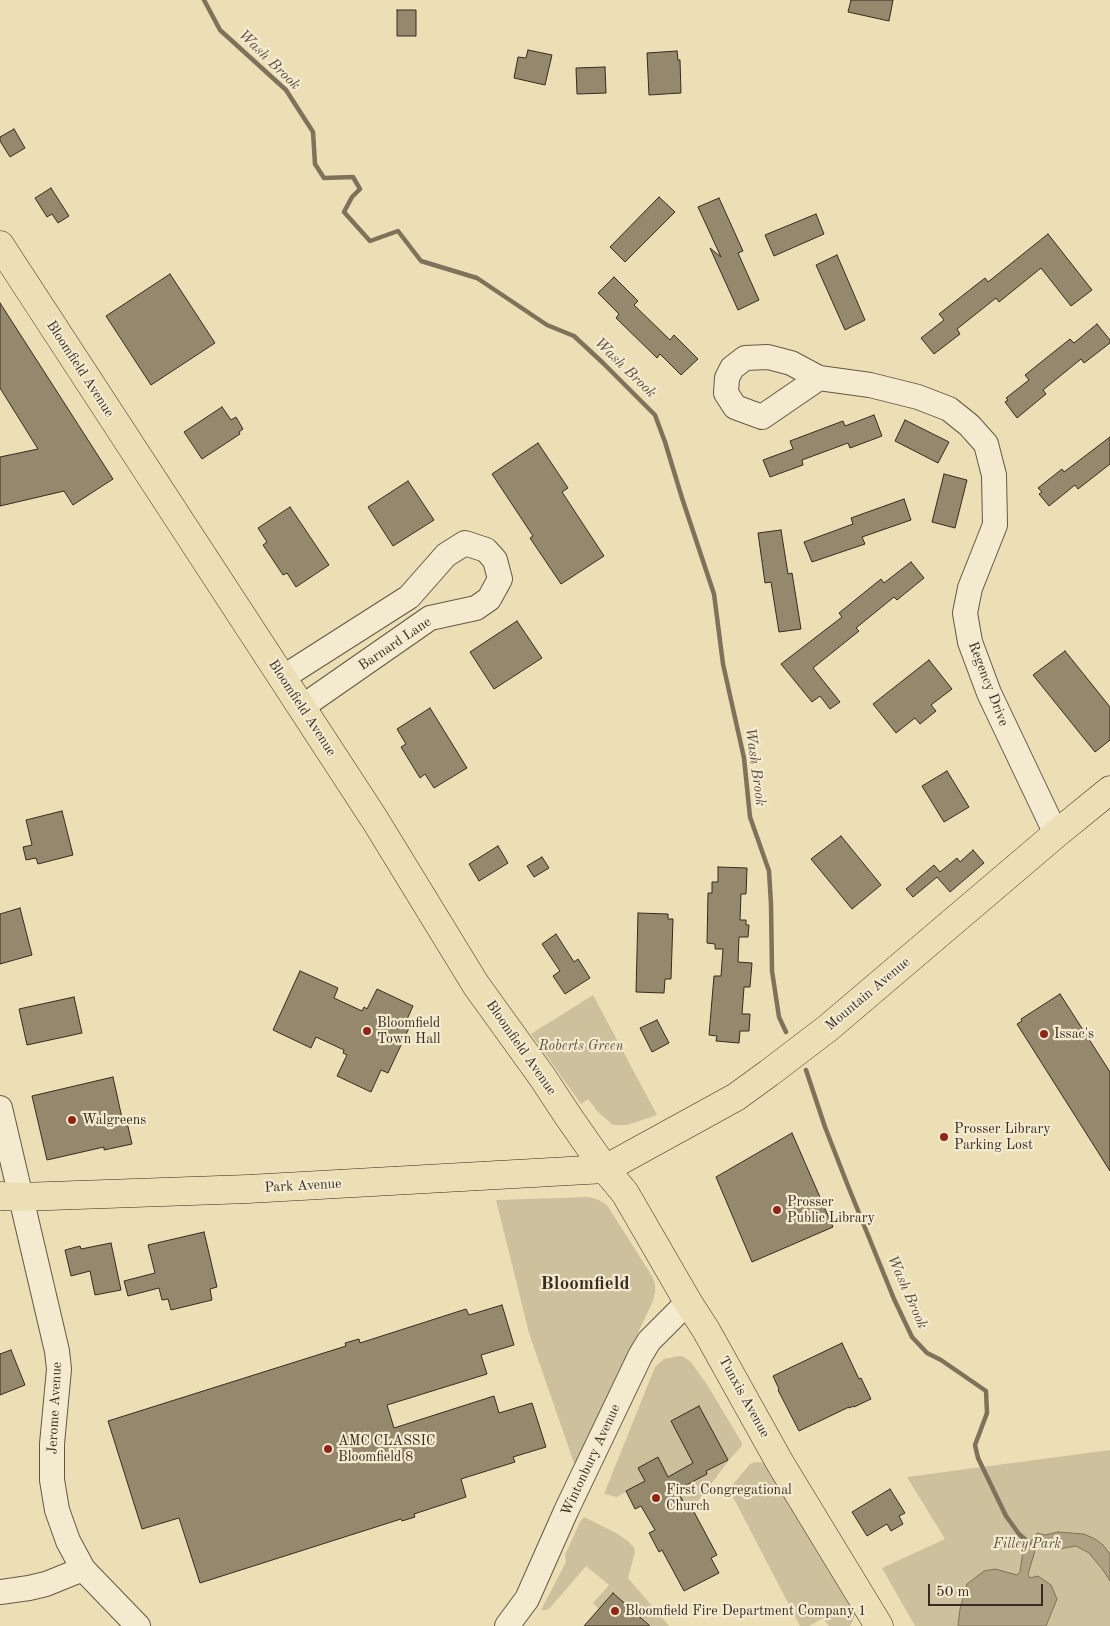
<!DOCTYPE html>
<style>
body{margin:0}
#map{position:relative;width:1110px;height:1626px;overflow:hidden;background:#ecdfb5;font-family:"Old Standard TT",serif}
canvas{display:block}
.scale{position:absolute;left:928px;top:1584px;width:115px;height:22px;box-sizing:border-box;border:2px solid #362b20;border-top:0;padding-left:6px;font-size:15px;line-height:18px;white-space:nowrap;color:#362b20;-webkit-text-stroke:4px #f3eacf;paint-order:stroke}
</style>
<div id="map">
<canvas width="1110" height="1626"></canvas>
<div class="scale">50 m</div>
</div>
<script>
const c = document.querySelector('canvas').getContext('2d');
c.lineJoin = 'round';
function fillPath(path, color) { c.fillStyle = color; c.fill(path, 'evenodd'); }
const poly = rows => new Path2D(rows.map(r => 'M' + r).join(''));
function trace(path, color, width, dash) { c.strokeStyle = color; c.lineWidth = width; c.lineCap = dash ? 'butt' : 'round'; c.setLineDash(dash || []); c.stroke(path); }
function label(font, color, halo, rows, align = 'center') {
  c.font = font + ' "Old Standard TT",serif'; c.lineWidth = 4.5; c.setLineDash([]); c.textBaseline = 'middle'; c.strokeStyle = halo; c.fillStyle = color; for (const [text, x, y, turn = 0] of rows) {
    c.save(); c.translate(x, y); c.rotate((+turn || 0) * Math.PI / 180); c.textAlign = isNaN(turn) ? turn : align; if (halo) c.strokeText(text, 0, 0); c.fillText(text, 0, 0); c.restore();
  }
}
fillPath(poly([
 [593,995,657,1115,627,1125,613,1125,598,1112,588,1099,581,1104,531,1034],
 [588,1197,599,1200,607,1205,652,1276,655,1284,655,1293,653,1301,575,1466,529,1333,496,1200],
 [679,1356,684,1357,691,1362,708,1386,742,1443,741,1447,730,1459,698,1501,691,1505,693,1510,689,1512,677,1490,707,1474,706,1471,728,1460,699,1406,671,1421,693,1463,668,1477,657,1457,638,1468,645,1481,617,1497,604,1494,655,1367,664,1359],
 [1110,1450,1110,1626,915,1626,882,1568,945,1539,907,1477],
 [755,1462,765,1463,853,1608,856,1614,850,1626,829,1626,823,1618,809,1626,800,1626,732,1495,728,1497,729,1489,750,1464],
 [584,1517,616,1533,628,1541,634,1547,635,1552,628,1578,669,1626,650,1626,613,1593,599,1609,593,1603,609,1585,586,1566,550,1608,546,1610,541,1610,566,1562,565,1555,580,1522]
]), '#cdc09c');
const water = poly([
 [1058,1532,1084,1534,1095,1539,1103,1545,1110,1554,1110,1581,1103,1570,1089,1553,1076,1546,1059,1549,1037,1544,1028,1574,1030,1578,1038,1576,1051,1585,1057,1599,1046,1626,958,1626,960,1609,967,1584,984,1571,995,1569,1017,1575,1020,1572,1023,1551,1037,1533,1045,1535,1058,1532]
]);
fillPath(water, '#aea282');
trace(water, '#7e725b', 1);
trace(poly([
 [204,0,220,30,286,90,313,132,315,164,324,178,353,177,360,189,352,197,344,212,370,241,398,231,421,261,477,278,547,325,574,336,603,363,655,415,665,442,682,498,714,594,723,664,744,758,750,817,769,871,771,904,772,971,779,1017,786,1032],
 [806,1070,825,1127,848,1186,894,1299,912,1337,927,1353,941,1360,986,1391,987,1413,975,1445,978,1458,1006,1516,1019,1534,1029,1543]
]), '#7e725b', 4.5);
const building = poly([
 [851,0,893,0,889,21,848,12,851,0],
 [397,10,416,10,416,36,397,36,397,10],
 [528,50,552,55,545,85,514,78,518,57,526,58,528,50],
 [677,51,678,60,680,60,681,93,649,95,647,53,677,51],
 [605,67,606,93,577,94,576,68,605,67],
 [14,129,25,148,10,157,0,141,0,137,14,129],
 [51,188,69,216,58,223,52,214,47,217,35,198,51,188],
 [659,197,675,212,625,262,610,247,659,197],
 [719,198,743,251,738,253,759,300,738,310,710,248,721,257,698,207,719,198],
 [816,214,824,234,774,256,765,235,816,214],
 [1048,234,1092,290,1071,306,1041,268,999,302,996,298,957,329,960,334,934,354,921,338,944,320,939,314,985,278,988,282,1048,234],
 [837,255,865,320,845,330,816,265,837,255],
 [170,274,215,343,151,385,106,316,170,274],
 [614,277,638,301,634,305,670,340,674,335,698,359,681,375,660,354,657,358,616,318,619,314,598,293,614,277],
 [0,303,113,479,73,505,64,491,0,506,0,457,38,449,0,388,0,303],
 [1097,324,1110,340,1110,343,1084,363,1081,359,1043,390,1046,394,1017,418,1005,402,1008,400,1006,398,1029,380,1025,375,1070,339,1074,343,1097,324],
 [222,407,231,420,236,417,243,429,239,432,240,434,202,459,184,432,222,407],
 [874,415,882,436,850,448,848,443,802,460,803,465,770,477,763,460,793,449,790,441,843,421,845,426,874,415],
 [905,420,949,442,938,463,895,441,905,420],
 [1110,437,1110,464,1078,489,1075,485,1049,506,1039,494,1042,492,1038,488,1062,469,1064,472,1110,437],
 [538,443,568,488,562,492,604,556,561,584,530,538,533,536,492,474,538,443],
 [944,474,967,480,955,528,932,522,944,474],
 [408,481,434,520,393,546,368,507,408,481],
 [904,499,911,520,862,537,865,544,812,562,804,542,853,524,851,518,904,499],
 [290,507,329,565,296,587,287,573,283,575,263,545,267,542,258,528,290,507],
 [781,530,788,574,792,573,801,629,779,632,771,582,765,583,758,533,781,530],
 [911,562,924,578,897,600,894,597,856,628,859,631,813,668,840,702,830,709,820,696,812,702,781,664,842,617,839,613,881,579,884,583,911,562],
 [517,621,542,658,494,689,470,652,517,621],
 [1065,651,1110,707,1110,740,1095,752,1033,675,1065,651],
 [929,660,952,689,931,705,936,711,920,724,915,718,896,733,873,704,929,660],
 [430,708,467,768,434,788,425,774,420,778,401,747,406,744,397,729,430,708],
 [947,771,969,807,944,822,922,786,947,771],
 [62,811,73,855,38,864,36,858,26,860,23,847,32,845,26,820,62,811],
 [841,836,881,885,852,909,811,859,841,836],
 [498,846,508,863,479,881,469,864,498,846],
 [973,850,984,863,950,892,937,877,913,897,906,889,934,865,940,872,957,858,960,862,973,850],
 [542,857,549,868,534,877,527,866,542,857],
 [718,867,747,868,746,894,741,894,740,920,746,920,746,925,749,925,748,937,739,937,738,962,752,963,750,987,744,987,742,1014,750,1014,749,1031,740,1031,739,1043,716,1041,717,1036,709,1035,714,976,721,976,723,949,715,949,715,944,707,943,708,893,712,893,712,882,718,882,718,867],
 [20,908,32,955,0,964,0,914,20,908],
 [638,913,668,914,668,919,673,919,671,979,665,979,664,993,636,992,638,913],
 [556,934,574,962,578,959,590,978,565,994,553,976,560,971,542,944,556,934],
 [300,971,338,988,334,998,362,1011,364,1007,367,1009,377,989,413,1006,404,1026,409,1028,388,1073,381,1070,371,1092,337,1076,347,1055,343,1053,344,1050,316,1037,311,1048,273,1030,300,971],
 [1060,994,1110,1072,1110,1171,1017,1024,1022,1021,1021,1019,1060,994],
 [74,997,82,1033,27,1045,19,1009,74,997],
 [657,1020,669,1043,652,1052,640,1028,657,1020],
 [113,1077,122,1118,126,1118,132,1144,104,1150,104,1147,47,1160,32,1096,113,1077],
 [792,1133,833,1227,752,1262,716,1177,792,1133],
 [204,1232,217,1287,210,1289,212,1300,171,1310,168,1299,162,1300,159,1288,128,1296,124,1281,155,1273,148,1245,204,1232],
 [111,1243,121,1290,95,1295,90,1271,71,1276,65,1250,80,1246,81,1249,111,1243],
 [502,1305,514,1345,481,1355,487,1374,387,1405,394,1428,494,1396,499,1413,532,1403,546,1447,513,1457,515,1462,461,1479,466,1497,414,1514,415,1517,402,1521,401,1519,200,1583,179,1518,142,1529,108,1421,346,1346,345,1343,359,1339,360,1343,466,1309,469,1315,502,1305],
 [842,1343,859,1379,861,1378,871,1399,854,1407,854,1406,849,1408,849,1407,799,1431,778,1390,779,1389,773,1376,842,1343],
 [11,1350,25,1385,0,1395,0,1354,11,1350],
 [699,1406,728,1460,706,1471,707,1474,677,1490,689,1512,693,1510,717,1555,711,1558,719,1573,684,1591,662,1550,659,1552,649,1533,655,1530,641,1506,635,1509,626,1491,645,1481,638,1468,658,1457,668,1477,693,1463,671,1421,699,1406],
 [890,1489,905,1513,899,1516,903,1524,891,1531,887,1524,867,1536,852,1512,890,1489],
 [613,1593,650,1626,584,1626,613,1593]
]);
fillPath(building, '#95896d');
trace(building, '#362b20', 1);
const minor = poly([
 [819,378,762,417,735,407,726,393,727,378,732,368,745,358,768,357,791,363,819,378,870,385,918,397,949,409,969,425,986,444,994,475,995,525,970,588,965,613,970,642,989,693,1056,834],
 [282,678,409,597,446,555,465,543,486,550,495,560,500,579,489,599,476,608,430,618,302,707],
 [0,1108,57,1351,59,1369,52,1444,52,1480,57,1510,68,1541,83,1569,138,1626],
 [0,1592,29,1588,46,1584,83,1569],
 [507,1626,527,1599,566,1511,640,1356,649,1341,688,1302]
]);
const major = poly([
 [0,245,375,820,476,985,543,1078,568,1116,605,1169,625,1193,688,1302,706,1330,780,1463,879,1626],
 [0,1196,21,1197,248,1189,605,1169,736,1097,769,1073,828,1028,1056,834,1110,790]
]);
trace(minor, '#645845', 26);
trace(major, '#362b20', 29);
trace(minor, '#f3eacf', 24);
trace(major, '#ecdfb5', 28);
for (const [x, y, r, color] of [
 [367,1031,5,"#8f2418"],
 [1044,1034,5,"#8f2418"],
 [72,1120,5,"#8f2418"],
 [944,1137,5,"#8f2418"],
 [777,1210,5,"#8f2418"],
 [328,1449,5,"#8f2418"],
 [656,1498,5,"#8f2418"],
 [615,1611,5,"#8f2418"]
]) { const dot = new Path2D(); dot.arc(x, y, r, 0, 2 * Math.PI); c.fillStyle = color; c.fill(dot); trace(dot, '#f3eacf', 2); }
label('14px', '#362b20', '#f3eacf', [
 ["Bloomfield Avenue",80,369,57],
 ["Barnard Lane",395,644,-34],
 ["Regency Drive",988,684,69],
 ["Bloomfield Avenue",302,708,57],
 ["Mountain Avenue",868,994,-40],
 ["Bloomfield Avenue",521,1048,55],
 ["Park Avenue",303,1186,-3],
 ["Tunxis Avenue",744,1397,61],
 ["Jerome Avenue",55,1408,-87],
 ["Wintonbury Avenue",591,1460,-65]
]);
label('14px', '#362b20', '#f3eacf', [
 ["Bloomfield",377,1023],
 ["Town Hall",377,1039],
 ["Issac's",1054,1034],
 ["Walgreens",82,1120],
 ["Prosser Library",954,1129],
 ["Parking Lost",954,1145],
 ["Prosser",787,1202],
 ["Public Library",787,1218],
 ["AMC CLASSIC",338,1441],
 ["Bloomfield 8",338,1457],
 ["First Congregational",666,1490],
 ["Church",666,1506],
 ["Bloomfield Fire Department Company 1",625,1611]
], 'left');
label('italic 14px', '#5c503f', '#f3eacf', [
 ["Roberts Green",581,1046],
 ["Filley Park",1027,1544]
]);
label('italic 15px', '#5a4f3d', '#f3eacf', [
 ["Wash Brook",269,60,44],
 ["Wash Brook",625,368,44],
 ["Wash Brook",755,767,82],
 ["Wash Brook",907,1292,66]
]);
label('bold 19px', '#362b20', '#f3eacf', [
 ["Bloomfield",585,1284]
]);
</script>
